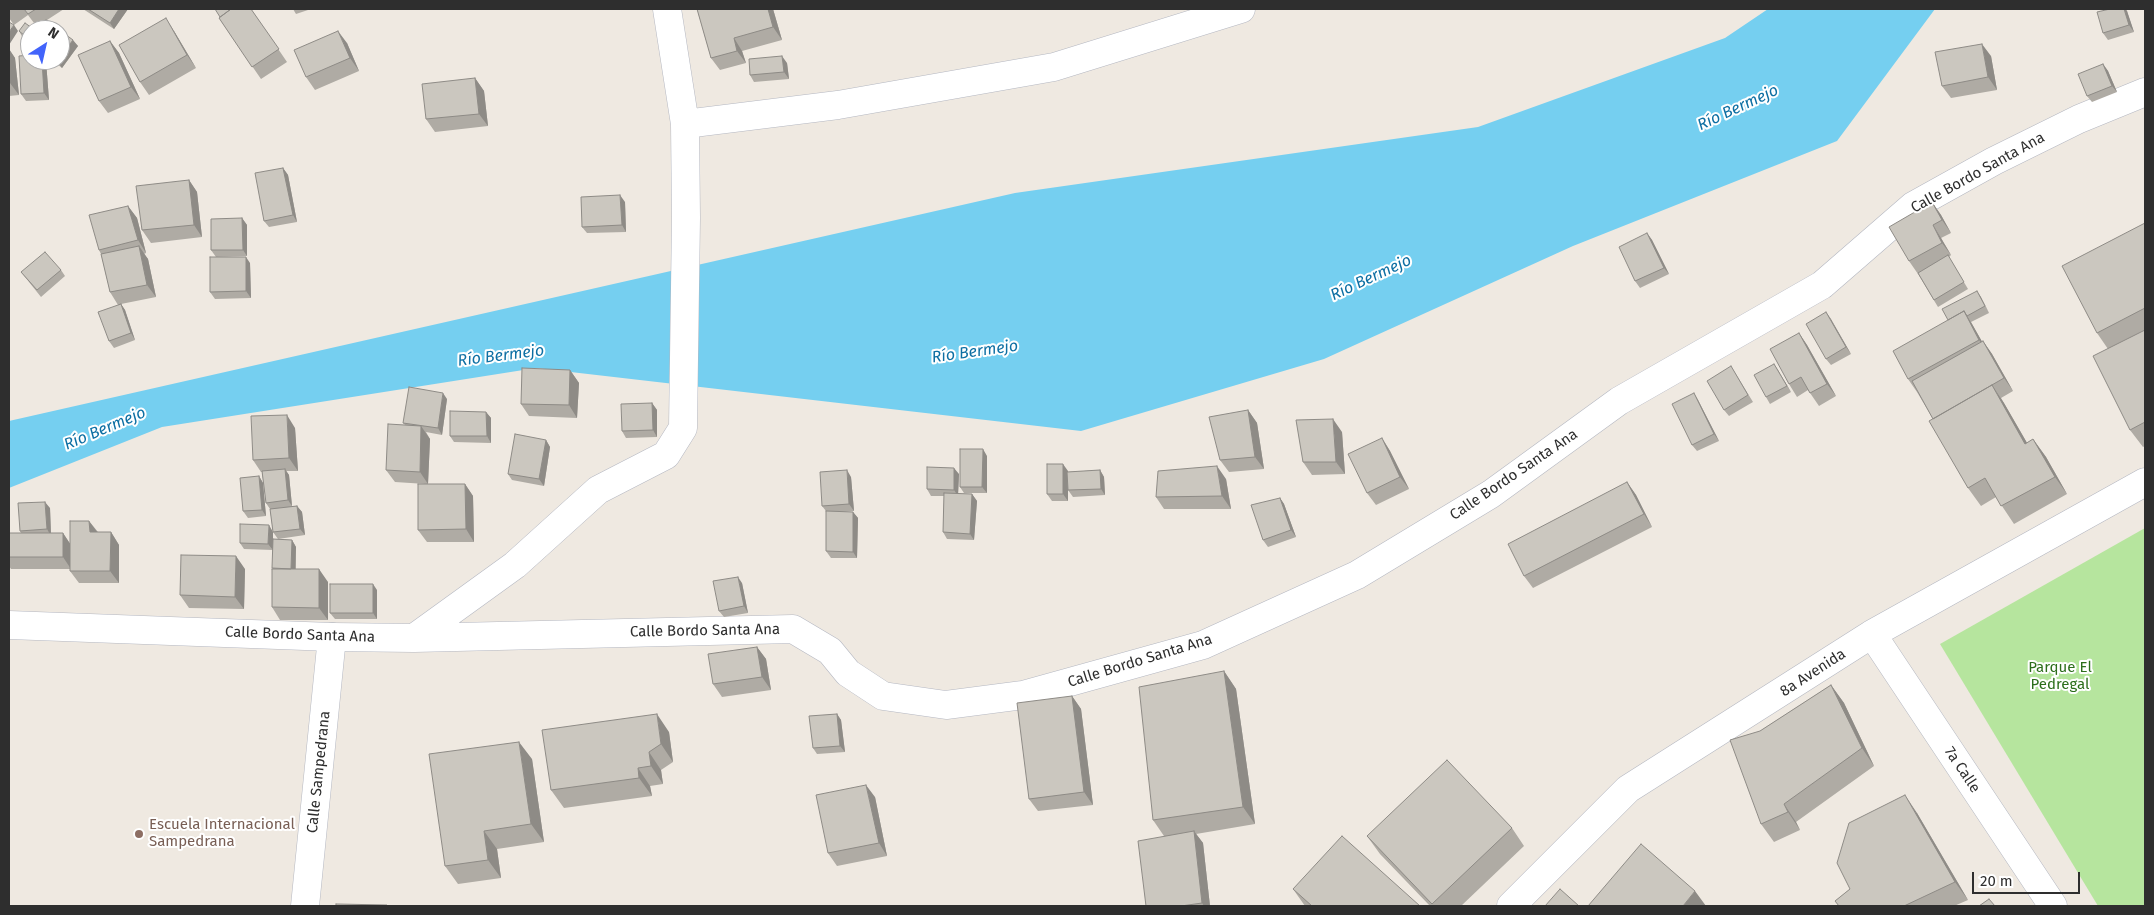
<!DOCTYPE html>
<meta charset="utf-8">
<style>
body{margin:0}
#map{position:relative;width:2154px;height:915px;overflow:hidden;background:#efe9e1;font-family:"Fira Sans",sans-serif}
canvas{display:block}
.frame{position:absolute;inset:0;border:10px solid #2e2e2e;pointer-events:none}
.north{position:absolute;left:20px;top:20px;width:50px;height:50px;box-sizing:border-box;background:#fff;border:1px solid #ababab;border-radius:50%;rotate:35deg;font-size:14px;font-weight:700;line-height:20px;text-align:center;color:#2e2e2e}
.north::after{content:'';display:block;margin:auto;width:18px;height:22px;background:#4264fb;clip-path:polygon(50% 0,100% 100%,50% 72%,0 100%)}
.scale{position:absolute;left:1972px;top:872px;width:108px;height:22px;box-sizing:border-box;border:2px solid #2e2e2e;border-top:0;padding-left:6px;font-size:15px;line-height:18px;white-space:nowrap;color:#2e2e2e;-webkit-text-stroke:4px #fff;paint-order:stroke}
</style>
<div id="map">
<canvas width="2154" height="915"></canvas>
<div class="frame"></div>
<div class="north">N</div>
<div class="scale">20 m</div>
</div>
<script>
const c = document.querySelector('canvas').getContext('2d');
c.lineJoin = 'round';
function fillPath(path, color) { c.fillStyle = color; c.fill(path, 'evenodd'); }
const poly = rows => new Path2D(rows.map(r => 'M' + r).join(''));
function trace(path, color, width, dash) { c.strokeStyle = color; c.lineWidth = width; c.lineCap = dash ? 'butt' : 'round'; c.setLineDash(dash || []); c.stroke(path); }
function label(font, color, halo, rows, align = 'center') {
  c.font = font + ' "Fira Sans",sans-serif'; c.lineWidth = 4; c.setLineDash([]); c.textBaseline = 'middle'; c.strokeStyle = halo; c.fillStyle = color; for (const [text, x, y, turn = 0] of rows) {
    c.save(); c.translate(x, y); c.rotate((+turn || 0) * Math.PI / 180); c.textAlign = isNaN(turn) ? turn : align; if (halo) c.strokeText(text, 0, 0); c.fillText(text, 0, 0); c.restore();
  }
}
fillPath(poly([
 [2145,528,2145,906,2098,906,1940,644]
]), '#b6e59e');
fillPath(poly([
 [1768,9,1935,9,1837,141,1573,246,1324,359,1081,431,536,368,162,427,9,488,9,421,1015,193,1478,127,1725,38]
]), '#75cff0');
const street = poly([
 [685,124,838,105,1054,67,1241,9],
 [1872,634,2053,906],
 [332,637,414,638,793,629,830,651,848,673,883,696,946,705,1023,695,1203,645,1357,575,1491,494,1619,401,1822,285,1913,206,1994,161,2079,119,2145,92],
 [414,638,515,565,598,490,666,455,683,428,686,218,685,124,667,9],
 [1511,906,1628,789,1872,634,2145,482]
]);
const secondary = poly([
 [9,625,332,637,305,906]
]);
trace(street, '#b4b7c1', 29);
trace(secondary, '#b4b7c1', 29);
trace(street, '#fff', 28);
trace(secondary, '#fff', 28);
fillPath(poly([
 [9,9,64,9,47,20,78,46,62,68,52,60,60,60,44,22,37,27,28,15,14,25,9,18],
 [83,9,128,9,114,29],
 [251,9,287,62,261,79,219,18],
 [293,9,311,9,296,14],
 [697,9,773,9,782,40,742,51,746,63,720,70,711,58],
 [2127,11,2134,32,2108,40,2103,33],
 [30,30,30,43,23,38,19,31],
 [174,31,196,68,149,95,140,82],
 [110,41,119,53,140,99,108,113,99,101],
 [347,43,359,71,315,90,306,77],
 [9,49,15,58,19,95,9,96],
 [1991,56,1997,90,1951,98,1942,86],
 [30,60,45,60,46,61,49,100,26,101,21,94],
 [787,63,789,79,754,82,750,75],
 [2103,64,2108,71,2117,92,2092,102,2087,96],
 [475,78,484,91,488,126,435,132,426,119],
 [283,168,288,175,297,222,269,227,264,221],
 [189,180,197,192,202,237,151,243,142,230],
 [625,202,626,232,587,233,582,227],
 [1932,202,1941,215,1951,233,1941,238,1951,255,1949,257,1968,289,1938,307,1918,274,1909,261],
 [128,206,137,218,146,253,144,254,148,259,156,297,121,304,125,310,135,340,114,348,109,341,118,305,110,292,101,254,99,250],
 [242,218,247,225,247,256,216,257,211,250],
 [2145,223,2145,446,2143,447,2130,430,2108,349,2097,333],
 [1647,233,1652,240,1669,274,1640,288,1635,281],
 [250,263,251,298,215,299,210,292],
 [61,270,65,276,41,297,21,272],
 [1977,291,1989,313,1971,322,1982,342,1983,341,1992,354,2013,391,2001,398,2027,443,2033,439,2046,457,2067,494,2014,524,1996,497,1981,506,1968,488,1933,419,1917,392,1908,379],
 [1826,312,1851,354,1831,365,1826,359],
 [1799,333,1807,345,1836,396,1819,406,1808,390,1797,397,1789,384],
 [1774,364,1791,392,1770,404,1766,397],
 [1731,366,1753,402,1729,416,1724,410],
 [570,370,579,383,577,418,529,416,521,404],
 [1694,393,1698,400,1719,441,1697,451,1692,445],
 [447,399,442,435,426,432,430,439,428,484,465,484,473,496,474,542,427,542,418,530,426,484,395,482,386,470,405,425,403,423],
 [652,403,657,410,657,437,626,438,622,431],
 [1248,410,1257,423,1264,469,1229,472,1220,460],
 [486,412,491,418,491,443,454,442,450,436],
 [295,428,298,471,286,471,289,475,292,506,297,506,302,512,305,535,278,539,273,532,273,539,292,540,296,547,296,569,328,582,328,620,280,620,272,607,273,550,244,549,240,543,273,532,270,509,266,503,262,472,261,472,253,460],
 [1342,432,1345,474,1312,475,1303,462],
 [1382,438,1390,451,1409,489,1376,505,1367,493],
 [546,440,550,447,544,486,512,480,508,474],
 [987,456,987,493,964,493,960,487],
 [1100,470,1104,477,1105,495,1073,497,1068,490,1068,486,1068,501,1052,501,1047,494,1068,471,1068,472],
 [959,474,958,494,972,494,977,501,974,540,947,539,943,532,944,496,931,496,927,489],
 [259,476,263,483,266,516,248,518,243,511],
 [851,477,854,511,842,512,853,512,858,518,857,558,831,558,826,551,826,511,822,506],
 [1226,479,1231,509,1164,509,1156,497],
 [1627,482,1636,495,1652,527,1533,588,1524,576],
 [1280,498,1284,504,1296,537,1268,547,1263,540],
 [50,508,51,533,63,533,70,544,89,521,98,532,111,532,119,545,119,583,79,583,70,571,70,569,11,569,9,566,9,533,21,533,20,531],
 [245,569,244,609,189,608,180,595],
 [742,583,748,613,724,617,719,611],
 [377,590,377,619,335,619,330,613],
 [757,647,766,659,771,690,722,697,713,684],
 [1224,671,1236,689,1255,824,1196,834,1203,843,1210,906,1146,906,1164,836,1153,820],
 [1831,685,1844,703,1874,766,1796,822,1800,830,1774,842,1761,824,1760,731],
 [1072,696,1081,709,1093,805,1038,811,1029,799],
 [837,714,841,720,845,752,817,754,813,748],
 [669,732,673,762,661,770,663,784,650,786,652,796,564,808,551,790],
 [532,759,544,842,497,849,501,878,458,884,445,866],
 [875,797,887,856,837,866,828,853],
 [1917,813,1968,900,1954,906,1839,906,1835,901,1850,889],
 [1512,828,1524,846,1461,906,1430,906,1380,854,1367,836],
 [1293,889,1420,906,1305,906]
]), '#afaba4');
fillPath(poly([
 [119,9,128,9,114,29,110,23],
 [768,9,773,9,782,40,773,27],
 [2124,9,2126,9,2127,11,2134,32,2129,25],
 [166,18,174,31,196,68,187,55],
 [14,25,18,31,9,45,9,32],
 [338,31,347,43,359,71,350,58],
 [734,38,742,51,746,63,737,51],
 [73,40,78,46,62,68,57,61,58,60,60,60,60,57],
 [110,41,119,53,140,99,131,87],
 [1982,44,1991,56,1997,90,1988,77],
 [9,49,15,58,19,95,10,83,9,67],
 [782,56,787,63,789,79,784,72],
 [42,60,45,60,46,61,49,100,44,93],
 [2103,64,2108,71,2117,92,2112,86],
 [475,78,484,91,488,126,479,114],
 [283,168,288,175,297,222,293,215],
 [189,180,197,192,202,237,194,225],
 [620,195,625,202,626,232,622,225],
 [1932,202,1941,215,1951,233,1942,220],
 [128,206,137,218,146,253,138,240],
 [242,218,247,225,247,256,243,250],
 [1933,225,1941,238,1951,255,1942,243],
 [1647,233,1652,240,1669,274,1664,268],
 [139,246,148,259,156,297,147,285],
 [246,257,250,263,251,298,246,291],
 [1977,291,1981,297,1989,313,1985,306],
 [121,304,125,310,135,340,131,333],
 [1964,311,1972,324,1988,352,1979,340],
 [1826,312,1831,319,1851,354,1846,347],
 [1799,333,1807,345,1836,396,1827,384],
 [1983,341,1992,354,2013,391,2004,378],
 [1774,364,1778,370,1791,392,1787,386],
 [570,370,579,383,577,418,569,405],
 [1992,385,2004,403,2038,462,2025,444],
 [443,393,447,399,442,435,438,428],
 [1694,393,1698,400,1719,441,1714,434],
 [652,403,657,410,657,437,653,430],
 [1248,410,1257,423,1264,469,1255,457],
 [486,412,491,418,491,443,487,436],
 [287,415,295,428,298,471,289,458],
 [1333,419,1342,432,1345,474,1336,462],
 [421,426,430,439,428,484,420,472],
 [1382,438,1390,451,1409,489,1400,477],
 [2033,439,2046,457,2067,494,2055,477],
 [546,440,550,447,544,486,539,479],
 [983,449,987,456,987,493,982,487],
 [1063,464,1068,471,1068,501,1063,494],
 [1217,466,1226,479,1231,509,1222,496],
 [954,468,959,474,958,496,954,490],
 [285,469,289,475,292,506,288,500],
 [847,470,851,477,854,511,849,504],
 [1100,470,1104,477,1105,495,1101,489],
 [259,476,263,483,266,516,262,510],
 [1627,482,1636,495,1652,527,1644,514],
 [465,484,473,496,474,542,466,529],
 [972,494,977,501,974,540,970,534],
 [1280,498,1284,504,1296,537,1291,530],
 [45,502,50,508,51,536,47,529],
 [297,506,302,512,305,535,300,529],
 [853,512,858,518,857,558,853,552],
 [89,521,98,533,90,532],
 [269,525,273,532,273,550,268,544],
 [111,532,119,545,119,583,110,571],
 [63,533,71,545,71,569,63,557],
 [292,540,296,547,295,575,291,569],
 [236,556,245,569,244,609,235,597],
 [319,569,328,582,328,620,319,608],
 [738,577,742,583,748,613,744,606],
 [373,584,377,590,377,619,373,613],
 [757,647,766,659,771,690,762,677],
 [1224,671,1236,689,1255,824,1243,807],
 [1831,685,1844,703,1874,766,1862,748],
 [1072,696,1081,709,1093,805,1084,792],
 [657,714,669,732,673,762,661,744],
 [837,714,841,720,845,752,840,746],
 [519,742,532,759,544,842,531,824],
 [649,752,661,770,663,784,651,766],
 [638,768,650,786,652,796,639,778],
 [866,785,875,797,887,856,879,843],
 [1905,795,1917,813,1968,900,1955,882],
 [1784,804,1796,822,1800,830,1788,812],
 [484,831,497,849,501,878,488,860],
 [1194,831,1203,843,1210,906,1204,906,1202,903],
 [1695,891,1706,906,1683,906]
]), '#8e8b86');
const building = poly([
 [24,9,36,9,28,14,24,9],
 [88,9,119,9,110,23,88,9],
 [215,9,231,9,220,17,215,9],
 [231,9,251,9,279,49,252,67,219,18,231,9],
 [697,9,768,9,773,27,734,38,737,51,711,58,697,9],
 [2110,9,2124,9,2129,25,2103,33,2097,12,2110,9],
 [166,18,187,55,140,82,119,45,166,18],
 [46,20,73,40,60,57,60,30,38,30,46,20],
 [9,22,14,25,9,32,9,22],
 [25,23,35,30,30,30,30,40,19,31,25,23],
 [338,31,350,58,306,77,294,50,338,31],
 [110,41,131,87,99,101,78,55,110,41],
 [1982,44,1988,77,1942,86,1935,52,1982,44],
 [30,55,30,60,42,60,44,93,21,94,19,56,30,55],
 [782,56,784,72,750,75,749,59,782,56],
 [2103,64,2112,86,2087,96,2078,74,2103,64],
 [9,67,10,83,9,83,9,67],
 [475,78,479,114,426,119,422,84,475,78],
 [283,168,293,215,264,221,255,173,283,168],
 [189,180,194,225,142,230,136,186,189,180],
 [620,195,622,225,582,227,581,197,620,195],
 [1932,202,1942,220,1933,225,1942,243,1909,261,1889,227,1932,202],
 [128,206,138,240,99,250,89,215,128,206],
 [242,218,243,250,211,250,211,219,242,218],
 [2145,223,2145,308,2097,333,2062,266,2145,223],
 [1647,233,1664,268,1635,281,1619,247,1647,233],
 [139,246,147,285,110,292,101,254,139,246],
 [45,252,61,270,37,290,21,272,45,252],
 [1948,255,1964,282,1934,300,1918,273,1948,255],
 [210,257,246,257,246,291,210,292,210,257],
 [1977,291,1985,306,1967,316,1964,311,1948,320,1942,309,1977,291],
 [121,304,131,333,109,341,98,312,121,304],
 [1964,311,1979,340,1908,379,1893,351,1964,311],
 [1826,312,1846,347,1826,359,1806,324,1826,312],
 [2145,330,2145,422,2130,430,2093,356,2145,330],
 [1799,333,1827,384,1810,393,1801,377,1789,384,1770,349,1799,333],
 [1983,341,2004,378,1933,419,1912,381,1983,341],
 [1774,364,1787,386,1766,397,1754,375,1774,364],
 [1731,366,1748,395,1724,410,1707,381,1731,366],
 [522,368,570,370,569,405,521,404,522,368],
 [1992,385,2025,444,2033,439,2055,477,2001,506,1985,478,1968,488,1929,421,1992,385],
 [409,387,443,393,438,428,403,423,409,387],
 [1694,393,1714,434,1692,445,1672,404,1694,393],
 [652,403,653,430,622,431,621,404,652,403],
 [1248,410,1255,457,1220,460,1209,417,1248,410],
 [450,411,486,412,487,436,450,436,450,411],
 [287,415,289,458,253,460,251,416,287,415],
 [1333,419,1336,462,1303,462,1296,420,1333,419],
 [388,424,421,426,420,472,386,470,388,424],
 [515,434,546,440,539,479,508,474,515,434],
 [1382,438,1400,477,1367,493,1348,454,1382,438],
 [960,449,983,449,982,487,960,487,960,449],
 [1047,464,1063,464,1063,494,1047,494,1047,464],
 [1217,466,1222,496,1156,497,1158,471,1217,466],
 [927,467,954,468,954,490,927,489,927,467],
 [285,469,288,500,266,503,262,471,285,469],
 [847,470,849,504,822,506,820,472,847,470],
 [1100,470,1101,489,1068,490,1067,472,1100,470],
 [259,476,262,510,243,511,240,478,259,476],
 [1627,482,1644,514,1524,576,1508,544,1627,482],
 [418,484,465,484,466,529,418,530,418,484],
 [944,493,972,494,970,534,943,532,944,493],
 [1280,498,1291,530,1263,540,1251,505,1280,498],
 [45,502,47,529,20,531,18,503,45,502],
 [297,506,300,529,273,532,270,509,297,506],
 [826,511,853,512,853,552,826,551,826,511],
 [70,521,89,521,90,532,111,532,110,571,70,571,70,521],
 [240,524,269,525,268,544,240,543,240,524],
 [9,533,63,533,63,557,9,557,9,533],
 [273,539,292,540,291,569,272,568,273,539],
 [181,555,236,556,235,597,180,595,181,555],
 [272,569,319,569,319,608,272,607,272,569],
 [738,577,744,606,719,611,713,581,738,577],
 [330,584,373,584,373,613,330,613,330,584],
 [757,647,762,677,713,684,708,654,757,647],
 [1224,671,1243,807,1153,820,1139,687,1224,671],
 [1831,685,1862,748,1784,804,1788,812,1761,824,1730,740,1760,731,1831,685],
 [1072,696,1084,792,1029,799,1017,703,1072,696],
 [657,714,661,744,649,752,651,766,638,768,639,778,551,790,542,730,657,714],
 [837,714,840,746,813,748,809,716,837,714],
 [519,742,531,824,484,831,488,860,445,866,429,754,519,742],
 [1447,760,1512,828,1432,904,1367,836,1447,760],
 [866,785,879,843,828,853,816,795,866,785],
 [1905,795,1955,882,1904,906,1839,906,1835,901,1850,889,1837,863,1849,823,1905,795],
 [1194,831,1202,903,1181,906,1146,906,1138,841,1194,831],
 [1342,836,1420,906,1312,906,1293,889,1342,836],
 [1641,844,1695,891,1683,906,1588,906,1641,844],
 [1560,889,1579,906,1545,906,1560,889],
 [1989,899,1995,906,1979,906,1989,899],
 [336,904,387,905,387,906,336,906,336,904]
]);
fillPath(building, '#cbc7bf');
trace(building, '#8e8b86', 1);
for (const [x, y, r, color] of [
 [139,834,5,"#8d6e63"]
]) { const dot = new Path2D(); dot.arc(x, y, r, 0, 2 * Math.PI); c.fillStyle = color; c.fill(dot); trace(dot, '#fff', 2); }
label('15px', '#2e2e2e', '#fff', [
 ["Calle Bordo Santa Ana",1978,173,-29],
 ["Calle Bordo Santa Ana",1514,475,-34],
 ["Calle Bordo Santa Ana",705,631,-1],
 ["Calle Bordo Santa Ana",300,635,2],
 ["Calle Bordo Santa Ana",1140,661,-17],
 ["8a Avenida",1813,673,-33],
 ["7a Calle",1962,770,56],
 ["Calle Sampedrana",319,772,-84]
]);
label('15px', '#2c6e1b', '#fff', [
 ["Parque El",2060,668],
 ["Pedregal",2060,685]
]);
label('15px', '#785e54', '#fff', [
 ["Escuela Internacional",149,825],
 ["Sampedrana",149,842]
], 'left');
label('italic 16px', '#0d6fa3', '#fff', [
 ["Río Bermejo",1738,108,-25],
 ["Río Bermejo",1371,278,-25],
 ["Río Bermejo",975,352,-8],
 ["Río Bermejo",501,356,-7],
 ["Río Bermejo",105,429,-23]
]);
</script>
